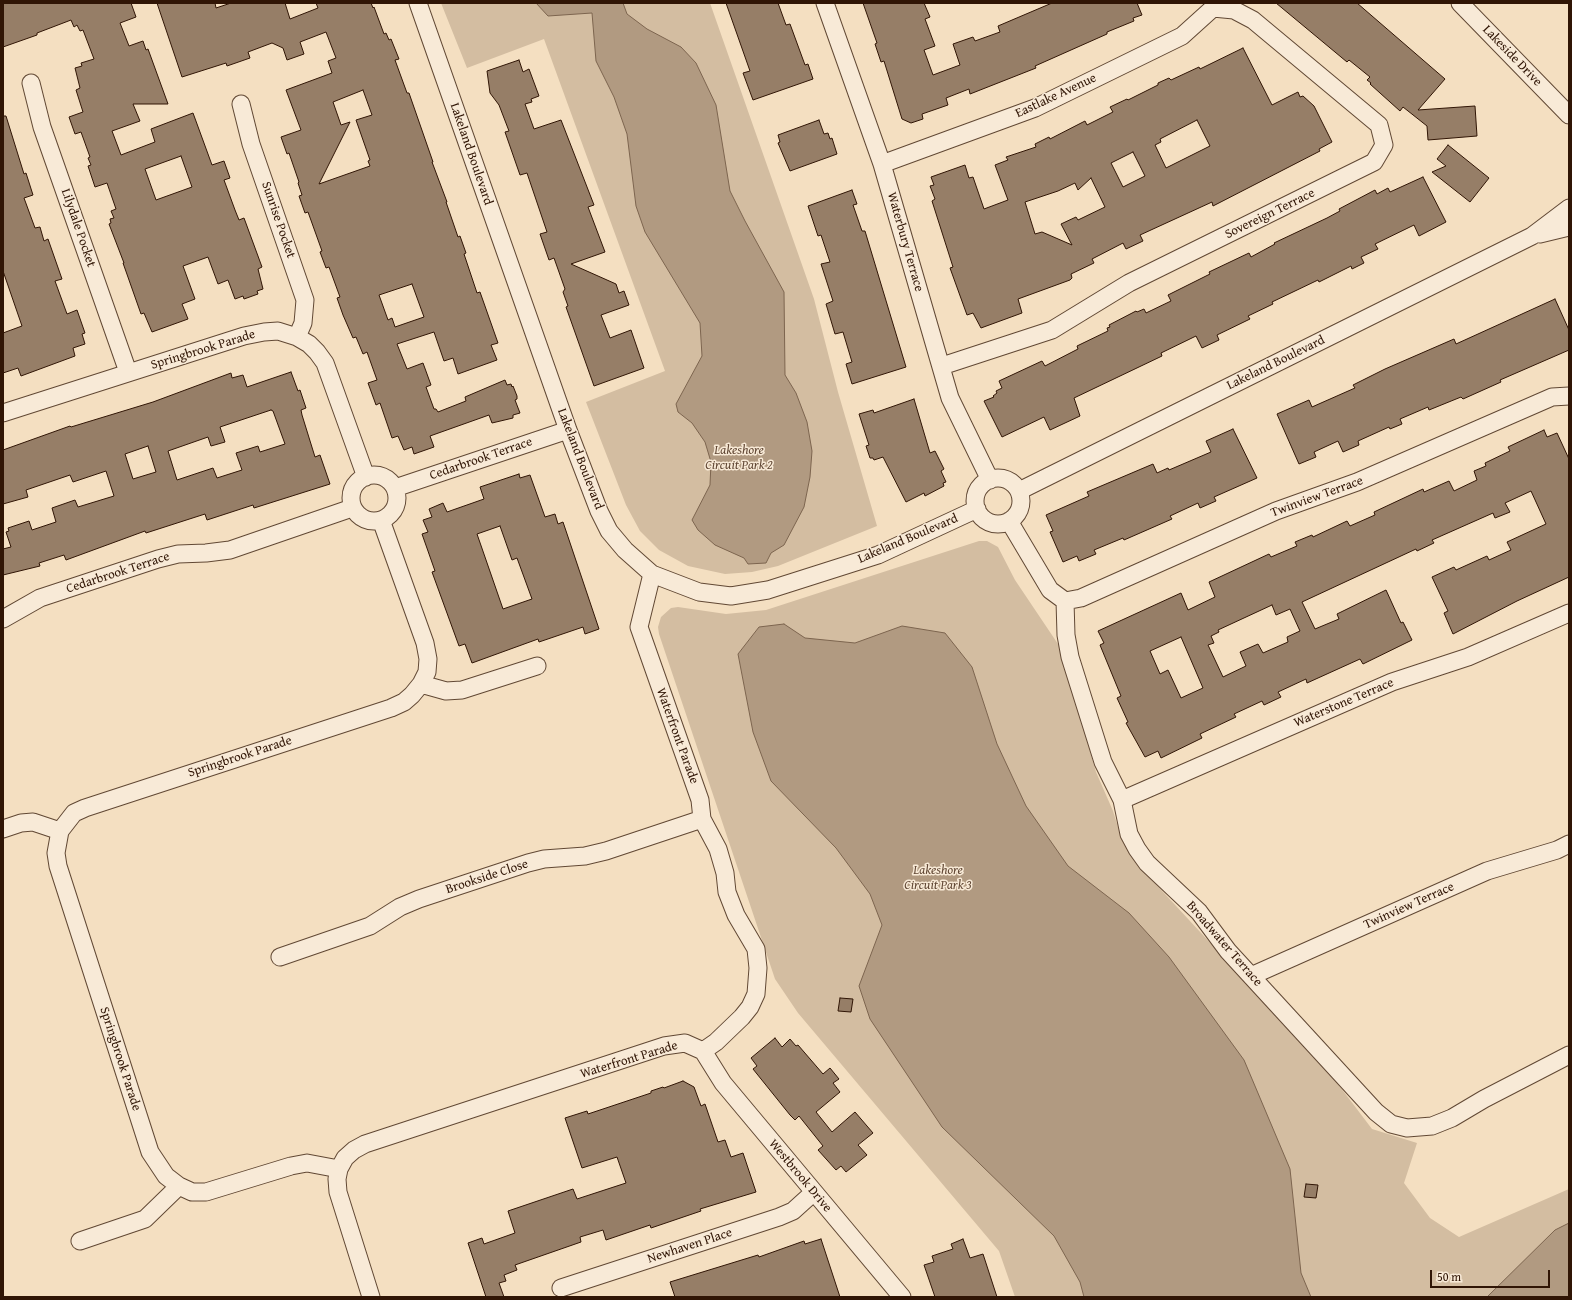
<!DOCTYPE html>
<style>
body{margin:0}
#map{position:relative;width:1572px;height:1300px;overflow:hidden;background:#f4dfc1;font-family:"Gentium Book Plus",serif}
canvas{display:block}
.frame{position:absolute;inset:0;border:4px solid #301505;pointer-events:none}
.scale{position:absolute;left:1430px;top:1270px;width:120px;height:18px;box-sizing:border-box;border:2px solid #301505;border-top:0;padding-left:5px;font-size:12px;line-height:14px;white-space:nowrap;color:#301505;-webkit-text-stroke:3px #f8ead7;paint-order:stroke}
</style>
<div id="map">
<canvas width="1572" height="1300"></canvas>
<div class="frame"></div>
<div class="scale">50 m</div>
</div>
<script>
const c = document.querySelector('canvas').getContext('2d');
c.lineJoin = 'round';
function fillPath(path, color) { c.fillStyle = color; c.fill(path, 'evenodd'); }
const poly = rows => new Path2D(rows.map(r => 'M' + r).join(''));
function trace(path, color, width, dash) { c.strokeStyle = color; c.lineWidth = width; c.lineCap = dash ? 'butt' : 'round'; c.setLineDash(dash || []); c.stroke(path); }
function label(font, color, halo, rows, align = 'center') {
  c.font = font + ' "Gentium Book Plus",serif'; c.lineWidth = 3; c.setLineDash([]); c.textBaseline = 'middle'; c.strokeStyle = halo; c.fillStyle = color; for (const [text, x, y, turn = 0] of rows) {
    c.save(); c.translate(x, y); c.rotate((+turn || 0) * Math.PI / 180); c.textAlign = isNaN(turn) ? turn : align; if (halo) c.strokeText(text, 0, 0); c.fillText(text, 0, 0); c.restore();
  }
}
fillPath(poly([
 [441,3,710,3,814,299,838,392,877,526,778,566,752,572,725,574,688,566,659,550,640,531,626,505,586,402,665,371,544,39,467,68],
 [979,541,987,541,998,547,1015,580,1060,647,1096,772,1113,811,1122,840,1140,867,1325,1067,1372,1129,1417,1143,1404,1183,1430,1218,1459,1237,1569,1189,1569,1297,1015,1297,999,1251,798,1013,775,979,659,634,658,627,661,617,671,608,678,607,726,614,766,610]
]), '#d3bda1');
const water = poly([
 [536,3,623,3,627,14,647,29,681,47,696,63,716,105,730,191,745,221,784,292,785,375,796,393,807,422,812,451,810,477,804,507,784,545,771,553,766,563,748,564,744,558,715,545,698,530,692,520,710,485,711,462,705,442,692,423,678,412,676,404,702,356,700,323,645,232,636,206,627,134,614,97,596,61,592,13,548,16,536,3],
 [784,624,805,638,855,643,902,626,945,633,972,667,997,744,1026,806,1068,866,1129,913,1169,957,1244,1060,1290,1169,1301,1273,1311,1297,1084,1297,1080,1282,1054,1236,942,1127,870,1019,859,986,882,925,870,894,836,848,771,781,753,732,738,654,759,627,784,624],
 [1569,1223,1569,1297,1487,1297,1555,1230,1569,1223]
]);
fillPath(water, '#b19a81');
trace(water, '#7d654f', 1);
const building = poly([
 [3,3,131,3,136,17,120,23,129,46,143,41,146,50,148,49,168,104,133,104,140,121,112,131,121,155,155,142,151,129,193,113,212,165,224,161,230,178,224,180,235,210,239,220,244,218,262,267,258,269,263,289,257,291,258,294,244,299,243,296,235,299,228,280,218,284,208,257,183,266,195,299,182,304,188,319,152,332,144,313,141,314,123,263,124,263,109,224,111,223,110,219,114,218,111,211,116,209,107,183,95,187,88,166,91,165,88,158,90,157,81,132,75,134,69,117,83,112,76,90,80,88,75,68,82,66,81,63,94,59,83,30,80,31,77,25,74,27,71,20,37,33,37,35,3,47,3,3],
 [181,156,192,187,156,200,145,169,181,156],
 [157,3,215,3,216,8,231,3,285,3,290,19,318,8,316,3,371,3,373,8,374,7,384,34,386,33,389,40,391,39,399,59,395,60,407,93,409,93,433,162,432,162,447,202,446,202,458,237,460,236,466,253,464,254,477,293,480,292,498,343,491,345,497,360,458,374,453,358,444,361,434,332,397,344,407,369,423,363,431,385,426,387,434,409,436,409,438,412,466,401,465,397,505,380,507,385,511,384,512,387,513,386,517,396,517,399,515,400,520,413,513,415,513,418,492,423,489,415,430,436,434,447,414,454,412,447,404,450,398,436,392,438,380,403,376,405,368,383,377,380,367,352,363,354,356,337,353,338,343,315,337,298,340,297,329,267,326,268,320,252,322,251,308,212,305,213,299,196,302,195,298,183,299,182,289,153,287,154,281,137,301,130,286,90,332,73,328,61,336,58,326,32,300,42,304,54,287,60,283,48,272,43,248,52,250,58,227,66,226,63,182,77,157,3],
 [363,90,372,115,356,120,370,160,368,161,370,166,319,184,350,122,341,125,333,102,363,90],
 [412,284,424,317,395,327,392,318,388,320,379,295,412,284],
 [726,3,778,3,786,25,790,24,805,65,808,64,813,79,753,100,743,73,750,71,726,3],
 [863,3,924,3,930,17,925,19,935,46,924,50,933,75,960,65,953,44,973,37,975,41,1000,32,998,26,1052,3,1137,3,1142,15,1133,18,1134,21,1107,32,1107,34,1035,66,1036,68,970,94,969,89,946,98,948,105,922,114,923,119,911,123,902,119,884,61,881,62,875,44,877,43,863,3],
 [1276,3,1357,3,1445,79,1418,110,1475,106,1477,136,1428,140,1427,126,1403,107,1400,111,1370,84,1371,83,1367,80,1370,77,1349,60,1347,62,1276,3],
 [1243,48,1272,105,1298,92,1300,97,1303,96,1314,106,1332,142,1319,149,1320,151,1213,206,1212,202,1140,235,1143,241,1126,249,1123,243,1092,259,1094,263,1071,274,1072,278,1070,280,1018,299,1022,313,981,328,973,313,967,315,950,268,953,267,932,201,935,199,930,186,934,185,931,177,965,165,969,178,973,177,984,209,1008,200,995,165,1008,160,1006,157,1036,147,1035,144,1049,137,1050,139,1085,121,1087,125,1113,112,1110,107,1127,99,1128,100,1158,85,1158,83,1169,78,1171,80,1199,67,1200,69,1243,48],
 [1197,120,1210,146,1166,168,1155,145,1161,142,1160,139,1197,120],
 [1133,152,1145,176,1123,187,1111,163,1133,152],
 [1091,178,1105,207,1078,220,1076,217,1061,224,1072,245,1042,232,1035,234,1025,202,1058,191,1075,183,1078,190,1091,178],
 [519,60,523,72,529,69,539,96,531,99,532,102,525,104,534,129,561,120,594,205,588,207,605,252,571,264,616,284,619,293,624,291,629,305,601,315,610,338,631,330,644,368,594,386,566,307,568,306,563,292,565,289,554,258,549,260,540,234,547,232,527,173,520,175,505,132,509,131,499,105,490,93,487,71,519,60],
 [3,116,6,116,24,174,26,173,33,195,24,198,35,228,40,227,44,241,48,239,62,279,55,281,67,314,77,310,85,333,82,334,85,344,73,348,75,356,21,376,18,368,3,373,3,333,22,326,3,271,3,116],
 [819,120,824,134,828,133,830,139,832,138,837,154,790,171,778,143,780,142,778,135,819,120],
 [1448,145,1489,178,1470,202,1432,172,1446,166,1437,159,1448,145],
 [1423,177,1446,222,1419,236,1414,225,1375,244,1378,249,1361,257,1364,263,1352,269,1351,266,1319,282,1318,280,1272,302,1273,304,1248,316,1250,319,1217,335,1219,340,1202,348,1196,336,1161,353,1162,356,1074,398,1080,416,1050,430,1044,417,1002,437,984,401,994,397,993,396,997,393,996,391,1002,388,999,381,1042,361,1045,366,1078,349,1077,346,1108,331,1107,328,1110,327,1109,325,1136,311,1137,312,1144,309,1146,313,1171,301,1168,295,1210,274,1209,272,1249,253,1251,257,1275,244,1274,243,1327,218,1340,211,1339,209,1375,190,1377,194,1388,188,1390,192,1423,177],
 [852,190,857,204,853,205,862,231,865,231,906,367,852,384,846,364,852,362,843,332,835,334,826,304,833,301,821,264,830,262,821,235,818,236,808,206,852,190],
 [1555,299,1569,330,1569,350,1500,380,1501,382,1463,399,1461,397,1429,410,1428,407,1400,419,1402,424,1390,429,1389,427,1358,441,1359,445,1343,452,1338,441,1314,452,1316,457,1299,464,1277,414,1309,400,1312,407,1355,388,1353,385,1385,369,1454,339,1456,344,1555,299],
 [291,372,298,391,300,390,306,408,301,410,302,415,315,457,320,455,330,484,254,508,253,505,207,520,205,514,146,533,145,531,66,560,64,555,39,563,40,566,3,575,3,549,11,547,6,532,9,531,8,528,29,521,32,530,56,522,52,508,75,500,78,507,114,496,106,471,73,482,70,475,26,490,28,497,3,504,3,450,70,426,71,427,153,402,231,373,232,378,243,375,247,387,291,372],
 [271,410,273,411,285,444,260,452,258,446,236,453,242,470,217,478,213,468,177,480,168,451,208,437,211,446,225,442,220,427,271,410],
 [148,446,156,472,133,479,125,454,148,446],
 [914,399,930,453,935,451,944,469,941,471,946,482,943,483,944,486,925,496,924,493,906,502,883,457,874,460,873,458,870,458,866,446,869,445,859,414,873,410,874,413,914,399],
 [1233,429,1257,478,1214,497,1216,501,1200,508,1198,503,1170,516,1172,519,1124,540,1123,538,1094,550,1096,554,1079,561,1077,556,1063,562,1050,532,1053,531,1046,515,1089,496,1087,492,1153,464,1157,473,1168,468,1169,470,1211,452,1206,441,1233,429],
 [1544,430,1547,437,1557,433,1569,459,1569,577,1517,601,1453,634,1444,613,1448,611,1432,577,1454,567,1456,570,1487,556,1489,560,1511,550,1507,542,1546,524,1531,491,1505,503,1510,512,1495,518,1493,513,1432,540,1434,543,1417,551,1416,549,1302,602,1315,629,1339,619,1337,614,1386,590,1401,623,1403,622,1412,640,1363,664,1360,659,1307,683,1306,679,1278,692,1281,697,1264,705,1262,701,1234,714,1236,717,1200,734,1202,738,1161,758,1158,751,1145,757,1126,723,1128,722,1117,698,1121,696,1100,645,1104,643,1098,631,1181,593,1188,610,1215,597,1209,582,1269,554,1271,557,1297,546,1295,542,1312,535,1313,537,1347,521,1350,526,1375,515,1374,512,1423,489,1424,492,1449,481,1454,491,1477,480,1474,471,1486,466,1485,463,1510,451,1508,447,1544,430],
 [1272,605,1276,615,1290,609,1300,631,1287,637,1288,642,1263,653,1258,644,1240,652,1246,666,1223,677,1208,645,1214,643,1211,636,1219,632,1218,630,1272,605],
 [1181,637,1203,688,1181,698,1168,670,1160,674,1150,651,1181,637],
 [519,474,520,478,530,475,545,517,555,514,558,524,563,522,599,629,585,634,583,627,539,642,538,639,472,663,465,644,459,646,432,572,435,571,422,534,428,532,423,520,432,517,429,509,443,503,447,512,484,499,480,487,519,474],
 [500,526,512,560,517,558,532,599,503,609,477,534,500,526],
 [840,998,853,999,851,1012,838,1011,840,998],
 [775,1038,782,1047,790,1039,796,1046,798,1045,823,1074,830,1068,839,1079,833,1083,840,1092,816,1112,832,1132,855,1112,873,1133,858,1145,867,1155,846,1172,841,1166,836,1170,818,1150,823,1146,799,1116,795,1120,790,1115,753,1069,757,1066,751,1058,775,1038],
 [683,1081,694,1087,701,1106,705,1104,718,1142,725,1140,731,1157,743,1153,756,1192,700,1209,701,1211,651,1228,650,1225,606,1240,603,1230,580,1237,581,1242,515,1265,517,1270,504,1275,506,1281,499,1283,504,1297,486,1297,468,1243,482,1238,484,1244,515,1233,508,1211,573,1189,577,1199,626,1183,617,1157,582,1168,565,1118,587,1111,588,1114,651,1093,651,1091,663,1087,664,1088,683,1081],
 [1306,1184,1318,1185,1316,1198,1304,1197,1306,1184],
 [821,1239,840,1297,675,1297,670,1282,758,1255,759,1257,804,1241,805,1244,821,1239],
 [963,1239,970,1258,983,1254,997,1297,935,1297,924,1265,934,1262,932,1256,953,1249,951,1244,963,1239]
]);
fillPath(building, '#967e67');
trace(building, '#301505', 1);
const minor = poly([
 [418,3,568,430,599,511,609,531,625,550,652,574,699,592,731,596,768,590,878,555,977,509],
 [825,3,882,164,950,398,990,480],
 [1460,3,1569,115],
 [31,83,42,127,128,372],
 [241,104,251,144,305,300,303,323,297,337],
 [882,164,1035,108,1182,36,1213,8],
 [1540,234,1569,227],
 [942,366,1052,330,1129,283,1374,162,1384,145,1379,125,1253,20,1234,10,1213,8],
 [3,413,244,336,264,332,278,331,297,337,309,344,317,352,325,363,366,477],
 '351 498a23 23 0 1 1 46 0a23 23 0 1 1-46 0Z',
 '975 501a23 23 0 1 1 46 0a23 23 0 1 1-46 0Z',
 [395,488,568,430],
 [1019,491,1532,236,1569,208],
 [1009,521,1050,590,1065,601],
 [1065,601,1066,635,1070,657,1103,762,1122,800,1129,834,1137,849,1147,863,1199,912,1228,951,1376,1112,1391,1124,1407,1128,1432,1126,1452,1118,1484,1099,1569,1055],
 [1065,601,1081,598,1276,511,1357,482,1552,397,1569,396],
 [3,619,40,598,158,559,178,554,206,553,230,550,352,508],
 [421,684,446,691,462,690,537,666],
 [1122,800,1392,682,1468,657,1569,613],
 [3,829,21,823,33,822,60,831],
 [280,957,370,926,400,907,419,899,528,863,544,859,585,856,606,851,702,819],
 [1251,976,1487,871,1557,850,1569,844],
 [703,1051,723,1083,902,1297],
 [339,1169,307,1163,291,1166,206,1192,192,1192,179,1186,166,1176,150,1152,58,866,56,853,60,831,74,813,85,808,391,708,404,702,412,695,421,684,427,672,428,659,425,643,381,520],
 [80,1241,145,1219,179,1186],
 [561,1288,779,1217,793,1211,814,1192],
 [371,1297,338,1192,337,1179,339,1169,345,1158,354,1150,365,1144,664,1046,685,1043,703,1051,716,1042,742,1017,750,1007,756,994,758,968,756,949,736,915,727,892,725,873,718,849,702,819,700,800,639,627,652,574]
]);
trace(minor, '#614834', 19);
trace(minor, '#f8ead7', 17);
label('13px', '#301505', '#f8ead7', [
 ["Lakeside Drive",1512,56,46],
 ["Eastlake Avenue",1056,96,-25],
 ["Lakeland Boulevard",471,154,71],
 ["Sovereign Terrace",1270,214,-26],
 ["Sunrise Pocket",278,220,71],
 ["Lilydale Pocket",78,228,71],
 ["Waterbury Terrace",905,242,74],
 ["Springbrook Parade",203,350,-17],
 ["Lakeland Boulevard",1276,363,-26],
 ["Cedarbrook Terrace",481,459,-19],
 ["Lakeland Boulevard",580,459,69],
 ["Twinview Terrace",1317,497,-20],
 ["Lakeland Boulevard",908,539,-23],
 ["Cedarbrook Terrace",118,573,-18],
 ["Waterstone Terrace",1344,703,-23],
 ["Waterfront Parade",677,736,70],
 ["Springbrook Parade",240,757,-18],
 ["Brookside Close",487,877,-18],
 ["Twinview Terrace",1409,906,-24],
 ["Broadwater Terrace",1224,944,49],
 ["Springbrook Parade",120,1059,72],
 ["Waterfront Parade",629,1060,-17],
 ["Westbrook Drive",800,1176,50],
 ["Newhaven Place",690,1246,-18]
]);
label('italic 13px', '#614734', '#f8ead7', [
 ["Lakeshore",739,451],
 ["Circuit Park 2",739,466],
 ["Lakeshore",938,871],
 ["Circuit Park 3",938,886]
]);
</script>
